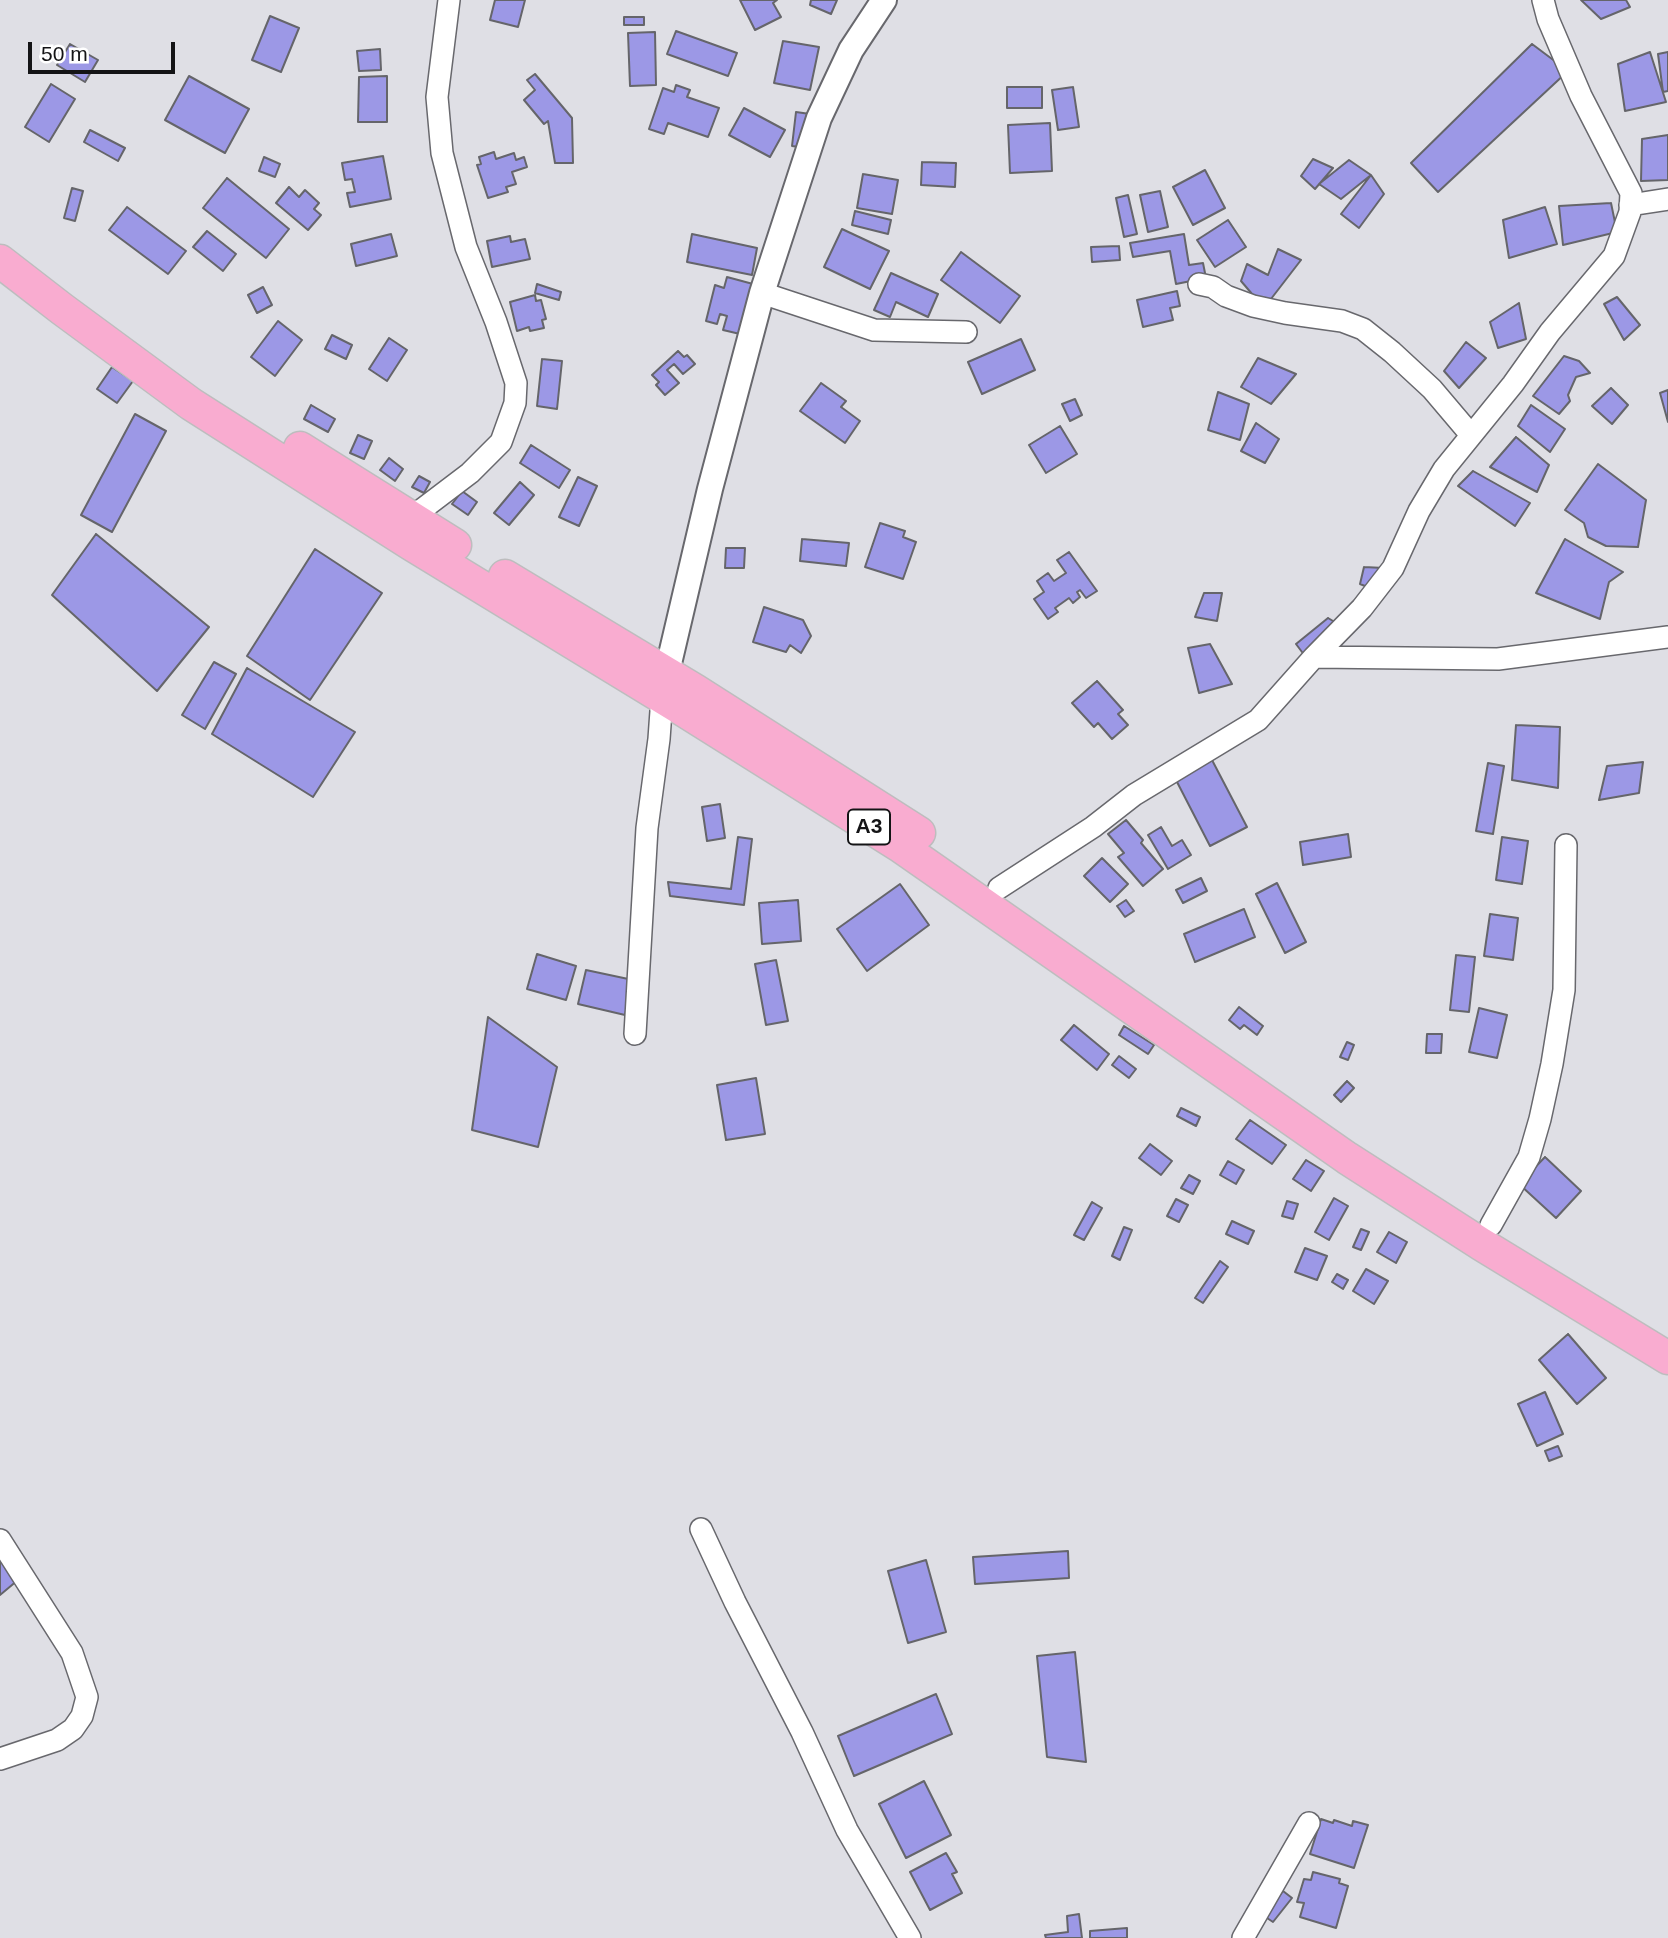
<!DOCTYPE html>
<style>
body{margin:0}
#map{position:relative;width:1668px;height:1938px;overflow:hidden;background:#dfdfe5;font-family:Helvetica,sans-serif}
canvas{display:block}
.scale{position:absolute;left:28px;top:42px;width:147px;height:32px;box-sizing:border-box;border:4px solid #141416;border-top:0;padding-left:9px;font-size:21px;line-height:24px;white-space:nowrap;color:#141416;-webkit-text-stroke:5px #fff;paint-order:stroke}
</style>
<div id="map">
<canvas width="1668" height="1938"></canvas>
<div class="scale">50 m</div>
</div>
<script>
const c = document.querySelector('canvas').getContext('2d');
c.lineJoin = 'round';
function fillPath(path, color) { c.fillStyle = color; c.fill(path, 'evenodd'); }
const poly = rows => new Path2D(rows.map(r => 'M' + r).join(''));
function trace(path, color, width, dash) { c.strokeStyle = color; c.lineWidth = width; c.lineCap = dash ? 'butt' : 'round'; c.setLineDash(dash || []); c.stroke(path); }
function label(font, color, halo, rows, align = 'center') {
  c.font = font + ' Helvetica,sans-serif'; c.lineWidth = 5; c.setLineDash([]); c.textBaseline = 'middle'; c.strokeStyle = halo; c.fillStyle = color; for (const [text, x, y, turn = 0] of rows) {
    c.save(); c.translate(x, y); c.rotate((+turn || 0) * Math.PI / 180); c.textAlign = isNaN(turn) ? turn : align; if (halo) c.strokeText(text, 0, 0); c.fillText(text, 0, 0); c.restore();
  }
}
const building = poly([
 [495,0,525,0,518,27,490,20,495,0],
 [740,0,777,0,773,3,781,17,755,30,740,0],
 [811,0,837,0,831,14,810,5,811,0],
 [1581,0,1626,0,1630,7,1601,19,1581,0],
 [270,16,299,28,281,72,252,60,270,16],
 [624,17,644,17,644,25,624,25,624,17],
 [676,31,737,53,728,76,667,54,676,31],
 [655,32,656,85,630,86,628,33,655,32],
 [783,41,819,47,810,90,774,83,783,41],
 [70,44,98,60,85,82,57,65,70,44],
 [1532,44,1568,71,1438,192,1411,163,1532,44],
 [380,49,381,70,359,71,357,51,380,49],
 [1650,52,1666,102,1625,111,1618,64,1650,52],
 [1668,52,1668,91,1663,92,1658,54,1668,52],
 [535,74,572,118,573,163,555,163,548,121,544,124,524,100,535,90,527,80,535,74],
 [189,76,249,109,225,153,165,120,189,76],
 [387,76,387,122,358,122,359,77,387,76],
 [51,84,75,99,49,142,25,127,51,84],
 [676,85,690,90,687,97,719,108,708,137,668,123,664,134,649,129,663,88,674,92,676,85],
 [1007,87,1042,87,1042,108,1007,108,1007,87],
 [1073,87,1079,127,1058,130,1052,90,1073,87],
 [744,108,785,130,770,157,729,135,744,108],
 [796,112,810,114,806,148,792,146,796,112],
 [1050,123,1052,171,1010,173,1008,125,1050,123],
 [90,130,125,148,118,161,84,142,90,130],
 [1668,135,1668,180,1641,181,1642,139,1668,135],
 [494,152,496,159,514,153,516,160,524,157,527,167,512,172,516,184,506,187,508,192,488,198,477,165,481,164,479,157,494,152],
 [383,156,391,199,350,207,347,193,355,192,352,179,345,180,342,163,383,156],
 [264,157,280,164,275,177,259,171,264,157],
 [1313,159,1333,168,1315,189,1301,176,1313,159],
 [1349,160,1371,175,1341,199,1319,184,1349,160],
 [922,162,956,163,955,187,921,185,922,162],
 [1205,170,1225,208,1193,225,1173,187,1205,170],
 [863,174,898,180,892,214,857,208,863,174],
 [1371,175,1384,194,1359,228,1341,214,1371,175],
 [227,178,289,229,266,258,203,208,227,178],
 [289,187,299,197,305,190,319,203,314,209,321,215,308,230,276,203,289,187],
 [72,188,83,191,75,221,64,218,72,188],
 [1160,191,1168,227,1148,232,1140,195,1160,191],
 [1128,195,1137,234,1124,237,1116,198,1128,195],
 [1611,203,1617,232,1563,245,1559,206,1611,203],
 [127,207,186,251,168,274,109,230,127,207],
 [1545,207,1557,244,1509,258,1503,220,1545,207],
 [855,211,891,220,888,234,852,225,855,211],
 [1228,220,1246,247,1215,267,1197,240,1228,220],
 [842,229,889,251,870,289,824,267,842,229],
 [207,231,236,254,223,271,193,247,207,231],
 [391,234,397,256,356,266,351,244,391,234],
 [692,234,757,248,752,275,687,262,692,234],
 [1184,234,1189,265,1203,263,1206,278,1176,284,1170,251,1133,257,1130,243,1184,234],
 [510,236,511,242,525,239,530,259,492,267,487,241,510,236],
 [1119,246,1120,260,1092,262,1091,247,1119,246],
 [1278,249,1301,260,1264,308,1241,281,1247,264,1268,275,1278,249],
 [961,252,1020,296,1000,323,941,280,961,252],
 [891,273,938,294,928,317,896,302,890,317,874,310,891,273],
 [727,277,753,284,740,334,723,330,727,316,720,314,717,324,706,321,715,285,724,288,727,277],
 [537,284,561,292,559,300,535,293,537,284],
 [263,287,272,305,257,313,248,295,263,287],
 [1177,291,1180,306,1170,308,1173,320,1143,327,1137,300,1177,291],
 [535,295,536,301,541,300,546,319,542,320,544,328,530,331,529,327,517,331,510,302,535,295],
 [1617,297,1640,325,1624,340,1604,304,1617,297],
 [1519,303,1526,339,1498,348,1490,322,1519,303],
 [278,321,302,340,275,376,251,357,278,321],
 [332,335,352,345,346,359,325,349,332,335],
 [389,338,407,350,387,381,369,369,389,338],
 [1021,339,1035,370,982,394,968,362,1021,339],
 [1466,342,1486,358,1459,388,1444,371,1466,342],
 [678,351,684,357,687,355,695,364,683,374,674,364,667,370,679,383,665,395,656,385,659,382,652,375,678,351],
 [1564,356,1579,361,1590,373,1576,377,1568,395,1570,401,1559,414,1533,396,1564,356],
 [1258,358,1296,374,1271,404,1241,387,1258,358],
 [542,359,562,361,557,409,537,406,542,359],
 [112,367,133,381,117,403,97,389,112,367],
 [821,383,846,401,841,407,860,421,845,443,800,411,821,383],
 [1611,388,1628,405,1612,424,1592,406,1611,388],
 [1668,390,1668,422,1660,393,1668,390],
 [1218,392,1249,404,1240,440,1208,430,1218,392],
 [1075,399,1082,415,1070,421,1062,404,1075,399],
 [311,405,335,419,328,432,304,419,311,405],
 [1531,405,1565,429,1550,452,1518,426,1531,405],
 [135,414,166,431,112,532,81,515,135,414],
 [1256,423,1279,439,1265,463,1241,451,1256,423],
 [1060,426,1077,454,1046,473,1029,445,1060,426],
 [358,435,372,441,364,459,350,453,358,435],
 [1516,437,1549,465,1537,492,1490,467,1516,437],
 [531,445,570,470,559,488,520,463,531,445],
 [389,458,403,469,395,481,380,470,389,458],
 [1598,464,1646,500,1638,547,1606,546,1588,537,1584,523,1565,510,1598,464],
 [1473,471,1530,503,1515,526,1458,486,1473,471],
 [419,476,430,482,424,493,412,487,419,476],
 [578,477,597,486,579,526,559,517,578,477],
 [520,482,534,495,509,525,494,513,520,482],
 [462,491,477,502,468,515,452,504,462,491],
 [880,523,905,531,903,537,916,542,903,579,865,567,880,523],
 [96,534,209,627,157,691,52,595,96,534],
 [802,539,849,543,846,566,800,561,802,539],
 [1565,539,1623,572,1609,582,1600,619,1536,593,1565,539],
 [726,548,745,548,744,568,725,568,726,548],
 [315,549,382,593,310,700,247,656,315,549],
 [1069,552,1097,591,1086,598,1080,590,1077,592,1080,597,1073,603,1069,598,1055,608,1058,612,1048,619,1034,599,1044,592,1037,581,1048,573,1054,581,1066,573,1057,560,1069,552],
 [1364,567,1384,568,1370,588,1360,584,1364,567],
 [1204,593,1222,593,1217,621,1195,617,1204,593],
 [764,607,803,620,811,636,801,653,790,645,786,652,753,642,764,607],
 [1328,618,1338,624,1305,656,1296,644,1328,618],
 [1210,644,1232,684,1199,693,1188,648,1210,644],
 [214,662,236,674,205,729,182,715,214,662],
 [247,668,355,732,313,797,212,734,247,668],
 [1097,681,1123,710,1118,714,1128,725,1112,739,1098,723,1094,727,1072,703,1097,681],
 [1516,725,1560,727,1558,788,1512,780,1516,725],
 [1212,760,1247,827,1210,846,1176,780,1212,760],
 [1643,762,1639,793,1599,800,1607,766,1643,762],
 [1488,763,1504,766,1493,834,1476,831,1488,763],
 [720,804,725,838,707,841,702,807,720,804],
 [1126,820,1143,840,1141,843,1163,869,1143,886,1118,857,1124,853,1108,834,1126,820],
 [1161,827,1172,846,1182,840,1191,855,1168,869,1148,835,1161,827],
 [1348,834,1351,857,1303,865,1300,842,1348,834],
 [738,837,752,839,744,905,670,896,668,882,731,889,738,837],
 [1502,837,1528,841,1522,884,1496,880,1502,837],
 [1102,858,1128,884,1110,902,1084,876,1102,858],
 [1201,878,1207,891,1183,903,1176,890,1201,878],
 [1277,883,1306,942,1285,953,1256,894,1277,883],
 [900,884,929,925,867,971,837,929,900,884],
 [798,900,801,941,762,944,759,903,798,900],
 [1126,900,1134,911,1125,917,1117,906,1126,900],
 [1244,909,1255,937,1195,962,1184,934,1244,909],
 [1490,914,1518,918,1513,960,1484,956,1490,914],
 [537,954,576,966,566,1000,527,989,537,954],
 [1456,955,1475,957,1469,1012,1450,1010,1456,955],
 [776,960,788,1021,766,1025,755,964,776,960],
 [586,970,633,980,625,1015,578,1004,586,970],
 [1239,1007,1263,1026,1257,1035,1244,1025,1240,1029,1229,1020,1239,1007],
 [1479,1008,1507,1015,1497,1058,1469,1052,1479,1008],
 [488,1017,557,1067,538,1147,472,1130,488,1017],
 [1074,1025,1109,1054,1097,1070,1061,1040,1074,1025],
 [1124,1026,1154,1045,1148,1054,1119,1035,1124,1026],
 [1427,1034,1442,1034,1441,1053,1426,1053,1427,1034],
 [1347,1042,1354,1045,1348,1060,1340,1057,1347,1042],
 [1119,1056,1136,1069,1129,1078,1112,1065,1119,1056],
 [756,1078,765,1134,726,1140,717,1085,756,1078],
 [1347,1081,1354,1088,1341,1102,1334,1095,1347,1081],
 [1181,1108,1200,1117,1196,1126,1177,1116,1181,1108],
 [1250,1120,1286,1145,1272,1164,1236,1139,1250,1120],
 [1150,1144,1172,1161,1161,1175,1139,1158,1150,1144],
 [1545,1157,1581,1191,1556,1218,1519,1184,1545,1157],
 [1306,1160,1324,1171,1311,1191,1293,1179,1306,1160],
 [1228,1161,1244,1170,1236,1184,1220,1175,1228,1161],
 [1189,1175,1200,1181,1193,1194,1181,1188,1189,1175],
 [1334,1198,1348,1206,1329,1240,1315,1232,1334,1198],
 [1176,1199,1188,1205,1179,1222,1167,1216,1176,1199],
 [1287,1201,1298,1204,1293,1219,1282,1216,1287,1201],
 [1092,1202,1102,1208,1084,1240,1074,1235,1092,1202],
 [1232,1221,1254,1231,1248,1244,1226,1234,1232,1221],
 [1124,1227,1132,1230,1120,1260,1112,1256,1124,1227],
 [1361,1229,1369,1232,1361,1250,1353,1247,1361,1229],
 [1389,1232,1407,1242,1396,1263,1377,1252,1389,1232],
 [1305,1248,1327,1256,1317,1280,1295,1272,1305,1248],
 [1220,1261,1228,1267,1203,1303,1195,1298,1220,1261],
 [1366,1269,1388,1281,1374,1304,1353,1291,1366,1269],
 [1337,1274,1348,1280,1343,1289,1332,1282,1337,1274],
 [1568,1334,1606,1378,1577,1404,1539,1360,1568,1334],
 [1545,1392,1563,1434,1537,1446,1518,1404,1545,1392],
 [1558,1446,1562,1456,1549,1461,1545,1451,1558,1446],
 [1068,1551,1069,1578,975,1584,973,1557,1068,1551],
 [0,1558,18,1580,0,1595,0,1558],
 [926,1560,946,1632,908,1643,888,1571,926,1560],
 [1075,1652,1086,1762,1047,1757,1037,1656,1075,1652],
 [936,1694,952,1734,854,1776,838,1736,936,1694],
 [924,1781,951,1835,906,1858,879,1804,924,1781],
 [1321,1819,1333,1823,1334,1820,1352,1826,1353,1821,1368,1825,1354,1868,1310,1854,1321,1819],
 [946,1853,957,1872,952,1874,962,1893,930,1910,910,1872,946,1853],
 [1313,1872,1340,1879,1339,1883,1348,1886,1336,1928,1300,1917,1304,1903,1297,1902,1304,1879,1311,1880,1313,1872],
 [1283,1891,1292,1898,1273,1922,1264,1916,1283,1891],
 [1079,1914,1082,1938,1046,1938,1045,1935,1068,1932,1067,1916,1079,1914],
 [1127,1928,1127,1938,1090,1938,1090,1931,1127,1928]
]);
fillPath(building, '#9c98e6');
trace(building, '#65656a', 2);
const minor = poly([
 [1630,205,1668,199],
 [1199,284,1213,287,1226,296,1253,306,1285,313,1342,321,1363,329,1392,352,1432,389,1471,435],
 [762,293,874,330,966,332],
 [412,517,470,473,501,442,515,403,516,383,496,322,466,247,442,153,437,97,449,0],
 [1314,657,1498,659,1668,637],
 [999,888,1093,827,1134,795,1258,720,1314,657,1362,608,1393,568,1419,511,1444,469,1513,384,1550,332,1614,256,1630,212,1631,193,1581,96,1548,19,1543,0],
 [635,1034,647,828,659,739,662,697],
 [1491,1225,1529,1157,1540,1119,1552,1064,1564,990,1566,845],
 [701,1529,735,1602,802,1732,847,1830,910,1938],
 [0,1540,72,1653,87,1697,82,1716,73,1729,57,1740,0,1759],
 [1243,1938,1309,1823]
]);
const tertiary = poly([
 [663,689,710,489,762,293,819,118,851,50,884,0]
]);
const primary = poly([
 [0,261,62,309,191,404,411,544,685,711,900,846,1347,1158,1481,1244,1668,1358],
 [300,448,455,545],
 [505,576,696,691,919,833]
]);
trace(minor, '#68686d', 24);
trace(tertiary, '#68686d', 28);
trace(primary, '#bdbdbe', 35);
trace(minor, '#fff', 21);
trace(tertiary, '#fff', 24);
trace(primary, '#f9acd0', 32);
for (const [x, y, w] of [
 [869,827,42]
]) { const box = new Path2D(); box.roundRect(x - w / 2, y - 17.5, w, 35, 5); c.fillStyle = '#fff'; c.fill(box); trace(box, '#141416', 2); }
label('bold 21px', '#141416', null, [
 ["A3",869,827]
]);
</script>
